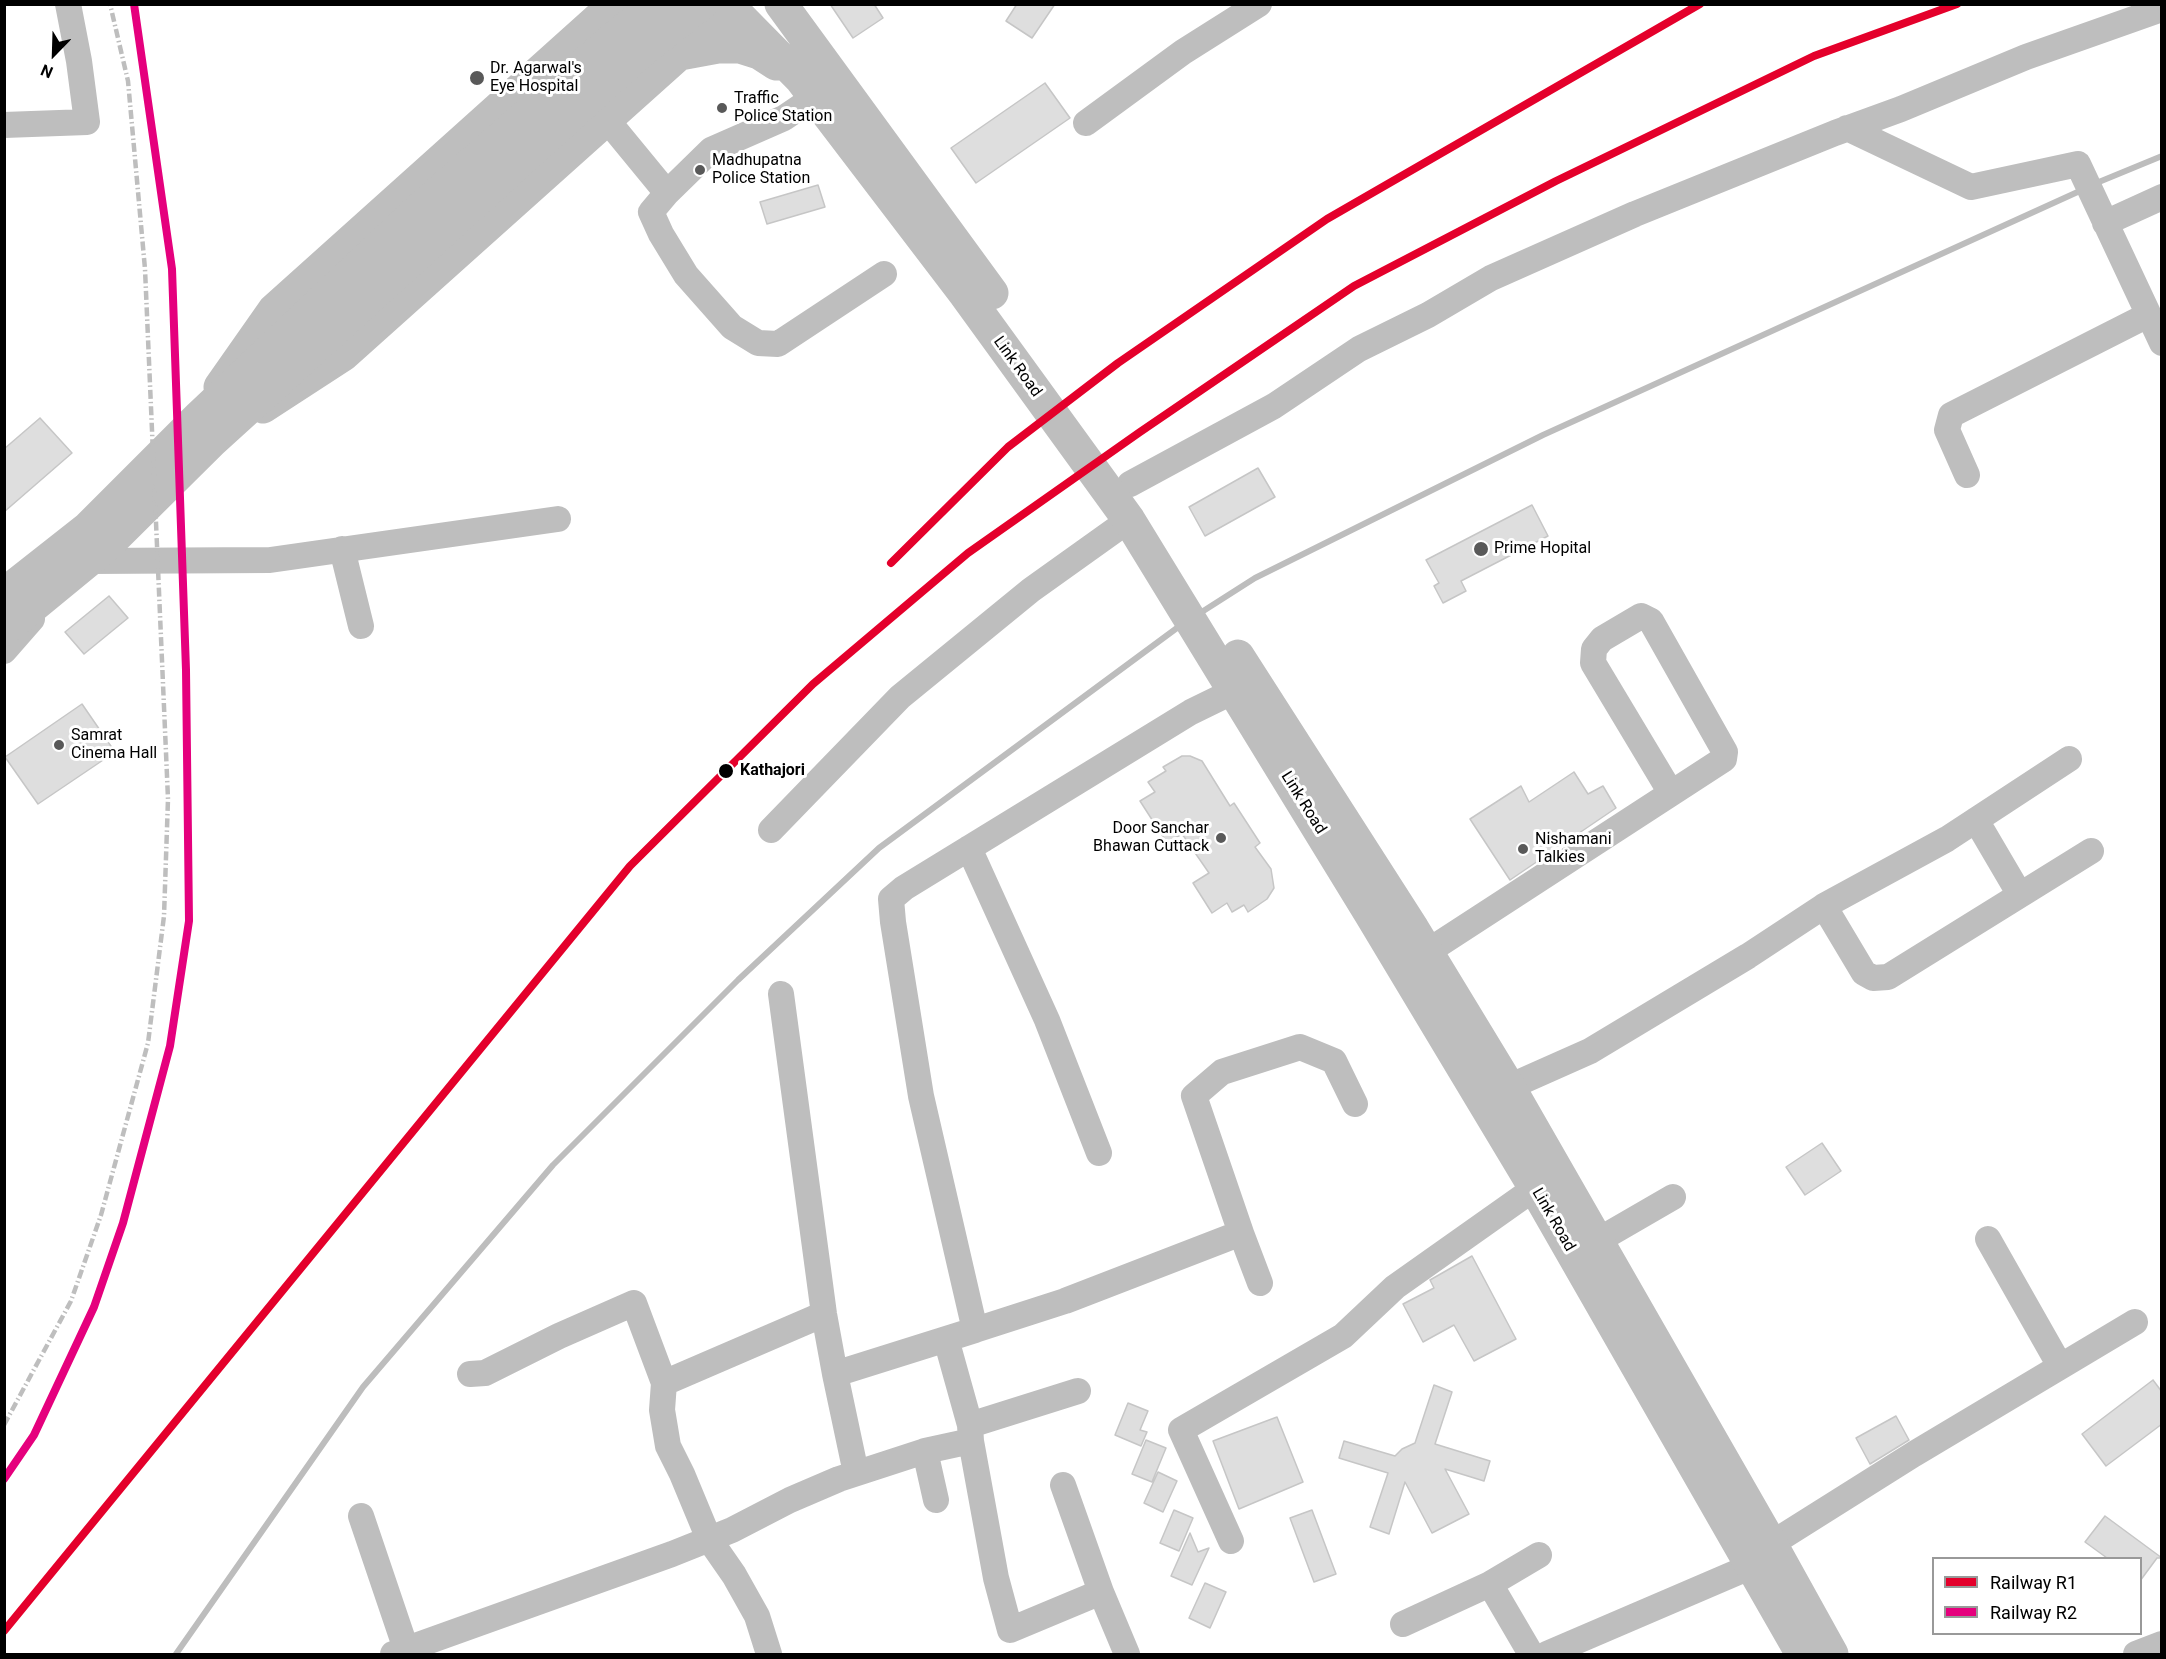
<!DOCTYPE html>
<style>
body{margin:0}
#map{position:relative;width:2166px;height:1659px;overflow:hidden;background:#fff;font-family:Roboto,sans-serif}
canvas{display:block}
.frame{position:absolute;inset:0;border:6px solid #000;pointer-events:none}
.legend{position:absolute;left:1932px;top:1557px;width:210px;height:78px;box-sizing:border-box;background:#fff;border:2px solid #999;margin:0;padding:8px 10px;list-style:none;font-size:18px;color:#000}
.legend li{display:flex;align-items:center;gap:12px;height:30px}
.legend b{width:30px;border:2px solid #999}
.north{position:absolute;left:24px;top:24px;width:60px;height:60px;-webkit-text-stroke:4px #fff;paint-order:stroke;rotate:203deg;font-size:16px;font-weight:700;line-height:24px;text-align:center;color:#000}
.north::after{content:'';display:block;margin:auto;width:21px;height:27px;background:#000;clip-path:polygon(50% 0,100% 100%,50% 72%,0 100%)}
</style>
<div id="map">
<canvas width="2166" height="1659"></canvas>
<div class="frame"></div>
<ul class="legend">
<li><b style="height:8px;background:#e4002b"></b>Railway R1</li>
<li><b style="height:8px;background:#e5007d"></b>Railway R2</li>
</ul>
<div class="north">N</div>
</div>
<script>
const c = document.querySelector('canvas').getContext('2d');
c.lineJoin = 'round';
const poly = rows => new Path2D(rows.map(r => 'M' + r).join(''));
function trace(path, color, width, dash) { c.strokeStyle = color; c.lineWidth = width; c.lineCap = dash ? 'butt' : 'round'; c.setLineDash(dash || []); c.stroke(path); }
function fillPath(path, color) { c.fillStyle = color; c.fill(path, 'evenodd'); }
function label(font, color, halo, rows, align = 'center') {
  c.font = font + ' Roboto,sans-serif'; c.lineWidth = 6; c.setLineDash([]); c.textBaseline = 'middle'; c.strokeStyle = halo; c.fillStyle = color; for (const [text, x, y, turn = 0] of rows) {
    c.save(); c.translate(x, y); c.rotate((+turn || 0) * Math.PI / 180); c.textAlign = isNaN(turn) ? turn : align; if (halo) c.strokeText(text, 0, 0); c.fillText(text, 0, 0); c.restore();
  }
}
trace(poly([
 [2094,184,2162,156],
 [1197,615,1255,578,1543,435,2082,190],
 [176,1654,363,1387,553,1165,738,980,879,848,1181,625]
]), '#bdbdbd', 6);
const building = poly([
 [830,4,874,4,883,18,853,38,830,4],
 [1017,4,1055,4,1032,38,1006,21,1017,4],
 [1045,83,1070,118,976,183,951,148,1045,83],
 [818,185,825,207,767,224,760,202,818,185],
 [40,418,72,453,4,512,4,449,40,418],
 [1258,468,1275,497,1205,536,1189,507,1258,468],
 [1532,505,1548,536,1461,581,1466,591,1443,603,1434,586,1439,583,1426,560,1532,505],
 [109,596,128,618,84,654,65,632,109,596],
 [82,704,115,752,38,804,5,757,82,704],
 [1182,756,1190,756,1202,761,1230,806,1234,803,1260,843,1255,847,1271,869,1274,888,1267,899,1248,912,1244,905,1232,912,1227,903,1212,913,1193,883,1209,873,1182,834,1167,843,1140,801,1155,792,1148,782,1166,771,1163,767,1182,756],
 [1574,772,1588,794,1603,786,1616,808,1510,880,1470,819,1521,786,1529,802,1574,772],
 [1822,1143,1841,1171,1805,1195,1786,1167,1822,1143],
 [1472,1256,1516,1339,1474,1361,1454,1325,1423,1342,1403,1304,1434,1288,1430,1280,1472,1256],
 [2153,1380,2162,1392,2162,1424,2106,1466,2082,1434,2153,1380],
 [1434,1385,1452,1392,1435,1444,1490,1461,1484,1481,1445,1469,1469,1514,1432,1533,1405,1482,1389,1534,1370,1527,1388,1473,1339,1458,1344,1441,1395,1456,1402,1449,1415,1443,1434,1385],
 [1128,1403,1148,1411,1140,1430,1147,1432,1141,1446,1115,1435,1128,1403],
 [1896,1416,1909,1440,1870,1464,1856,1438,1896,1416],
 [1277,1417,1303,1482,1239,1509,1213,1441,1277,1417],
 [1146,1440,1166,1448,1152,1482,1132,1474,1146,1440],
 [1158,1472,1177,1481,1163,1512,1144,1503,1158,1472],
 [1174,1510,1193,1518,1179,1551,1160,1543,1174,1510],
 [1312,1510,1336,1574,1314,1582,1290,1518,1312,1510],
 [2105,1516,2162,1558,2157,1558,2140,1581,2140,1558,2107,1558,2085,1542,2105,1516],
 [1190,1533,1198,1552,1209,1548,1192,1585,1171,1576,1190,1533],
 [1205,1583,1226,1592,1210,1628,1189,1618,1205,1583]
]);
fillPath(building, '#dedede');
trace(building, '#c6c6c6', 1.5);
trace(poly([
 [607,120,667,193,711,150,784,118,815,97],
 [1086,123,1183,52,1259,4],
 [4,125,87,122,79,61,68,4],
 [1847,128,1971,187,2078,164,2162,343],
 [667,193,651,212,661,234,686,275,732,327,758,343,778,344,884,274],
 [2105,223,2162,197],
 [1967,475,1947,430,1951,415,2148,315],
 [1130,484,1274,406,1359,349,1428,315,1491,278,1635,214,1835,133,1901,109,2026,57,2162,9],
 [342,549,361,626],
 [88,561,270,560,558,519],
 [4,651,32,619],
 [1976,820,2020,895],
 [771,830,900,697,1031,590,1129,520],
 [969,848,1047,1020,1099,1153],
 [1824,906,1864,973,1873,978,1888,977,2091,851],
 [1427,952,1724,759,1725,752,1651,621,1641,616,1602,639,1594,649,1593,663,1671,793],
 [781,994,824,1314,835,1374,975,1330,921,1096,893,922,891,899,904,888,1191,712,1234,691],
 [1509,1087,1590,1051,1748,956,1824,906,1947,839,2069,759],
 [1241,1233,1194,1096,1222,1072,1300,1047,1334,1061,1355,1104],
 [1988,1239,2060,1366],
 [1597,1241,1673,1197],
 [975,1330,1065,1301,1241,1233,1260,1283],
 [946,1339,970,1425],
 [470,1374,485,1373,559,1336,634,1303,664,1383,824,1314],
 [835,1374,856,1473],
 [664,1383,662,1410,668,1446,682,1474,709,1539,734,1575,757,1616,769,1654],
 [971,1441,970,1425,1078,1391],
 [925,1451,936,1500],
 [1063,1485,1101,1592],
 [361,1516,406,1649],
 [1231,1541,1181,1430,1343,1336,1395,1287,1535,1188],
 [1490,1584,1539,1555],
 [1403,1624,1490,1584,1531,1654],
 [393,1654,672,1554,732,1530,790,1500,839,1479,925,1451,971,1441,996,1578,1010,1630,1101,1592,1127,1654],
 [1547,1654,1752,1566,1771,1544,1914,1454,2135,1322],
 [2136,1654,2162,1644]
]), '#bebebe', 26);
trace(poly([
 [727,4,801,79,965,294,1129,520,1371,915,1535,1188,1802,1654],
 [781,4,992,293],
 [680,54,718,47,740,47,759,53,776,64],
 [220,387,274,310,615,4],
 [263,407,343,355,735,4],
 [1238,656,1413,929,1509,1087,1771,1544,1832,1654]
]), '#bebebe', 33);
trace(poly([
 [4,594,88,528,200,416,412,216,621,32,657,4],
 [4,630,105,547,212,441,638,54,701,4]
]), '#bebebe', 33);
trace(poly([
 [4,1425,71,1301,101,1215,148,1043,164,916,168,799,145,269,128,81,110,4],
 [4,1479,34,1435,94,1307,123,1223,170,1046,189,921,186,670,172,269,134,4]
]), '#bebebe', 4.5, [9, 3, 1.5, 3]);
trace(poly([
 [891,563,1008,447,1118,363,1327,219,1700,4],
 [4,1631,630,866,813,684,968,553,1140,432,1354,286,1556,181,1814,56,1957,4]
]), '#e4002b', 8);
trace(poly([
 [4,1479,34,1435,94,1307,123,1223,170,1046,189,921,186,670,172,269,134,4]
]), '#e5007d', 8);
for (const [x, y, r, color] of [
 [477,78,8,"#595959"],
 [722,108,6,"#595959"],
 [700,170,6,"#595959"],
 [1481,549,8,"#595959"],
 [59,745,6,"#595959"],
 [726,771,8,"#000"],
 [1221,838,6,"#595959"],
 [1523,849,6,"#595959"]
]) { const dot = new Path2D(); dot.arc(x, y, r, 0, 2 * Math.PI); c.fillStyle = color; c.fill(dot); trace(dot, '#fff', 2); }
label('16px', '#000', '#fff', [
 ["Dr. Agarwal's",490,69],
 ["Eye Hospital",490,87],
 ["Traffic",734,99],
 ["Police Station",734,117],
 ["Madhupatna",712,161],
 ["Police Station",712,179],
 ["Prime Hopital",1494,549],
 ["Samrat",71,736],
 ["Cinema Hall",71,754],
 ["Door Sanchar",1209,829,"right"],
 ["Bhawan Cuttack",1209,847,"right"],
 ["Nishamani",1535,840],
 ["Talkies",1535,858]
], 'left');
label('16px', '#000', '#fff', [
 ["Link Road",1017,367,54],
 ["Link Road",1303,803,58],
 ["Link Road",1553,1220,60]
]);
label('bold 16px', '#000', '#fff', [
 ["Kathajori",740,771]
], 'left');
</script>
